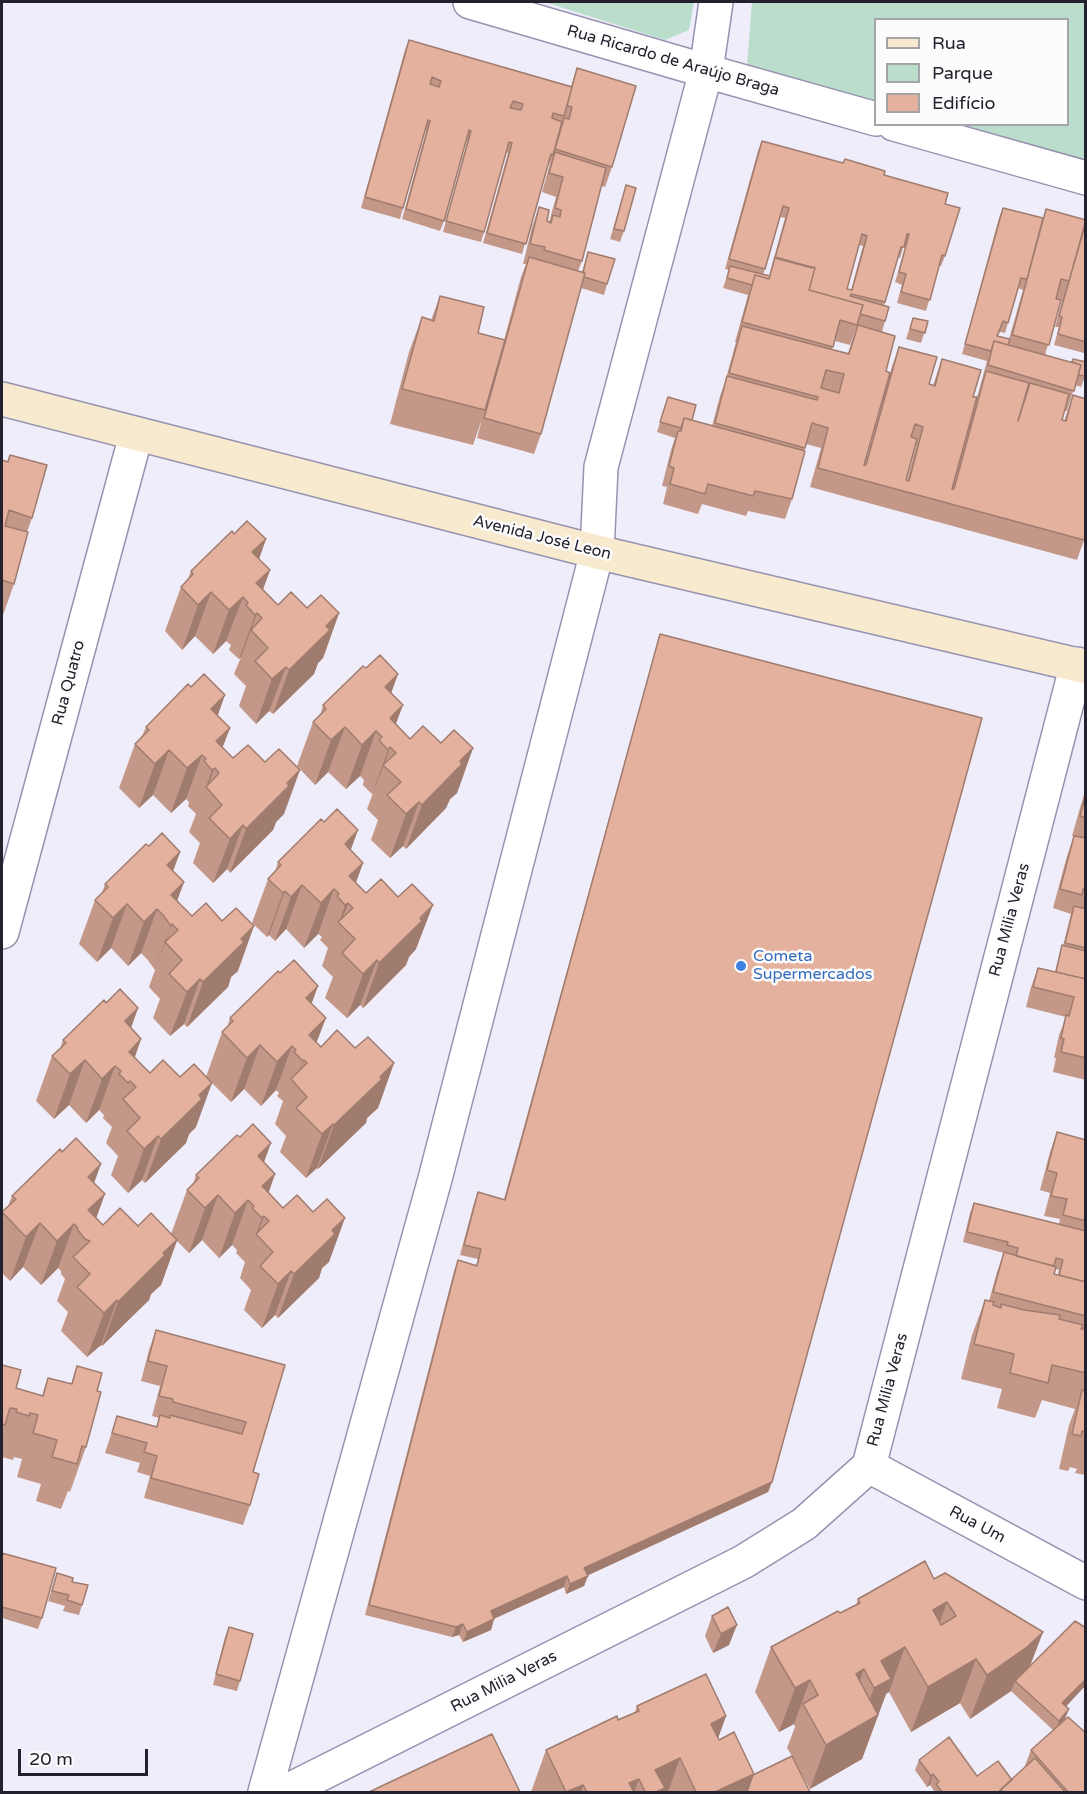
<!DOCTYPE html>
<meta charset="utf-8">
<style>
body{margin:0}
#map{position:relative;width:1087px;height:1794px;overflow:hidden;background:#efedfa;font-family:"Varela Round",sans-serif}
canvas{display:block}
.frame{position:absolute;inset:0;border:3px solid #23212d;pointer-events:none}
.legend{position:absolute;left:874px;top:18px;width:195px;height:108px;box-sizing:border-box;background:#fcfcfc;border:2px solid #a5a4a9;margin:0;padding:8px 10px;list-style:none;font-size:18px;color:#23212d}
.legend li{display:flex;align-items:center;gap:12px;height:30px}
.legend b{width:30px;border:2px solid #a5a4a9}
.scale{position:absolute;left:18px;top:1749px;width:130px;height:27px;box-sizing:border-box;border:3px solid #23212d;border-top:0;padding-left:8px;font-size:18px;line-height:21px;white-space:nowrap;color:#23212d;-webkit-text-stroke:4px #fcfcfc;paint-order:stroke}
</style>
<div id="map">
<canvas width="1087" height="1794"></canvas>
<div class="frame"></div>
<ul class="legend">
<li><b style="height:8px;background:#f7eace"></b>Rua</li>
<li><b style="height:16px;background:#badecb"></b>Parque</li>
<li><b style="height:16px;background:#e4b19e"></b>Edifício</li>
</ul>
<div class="scale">20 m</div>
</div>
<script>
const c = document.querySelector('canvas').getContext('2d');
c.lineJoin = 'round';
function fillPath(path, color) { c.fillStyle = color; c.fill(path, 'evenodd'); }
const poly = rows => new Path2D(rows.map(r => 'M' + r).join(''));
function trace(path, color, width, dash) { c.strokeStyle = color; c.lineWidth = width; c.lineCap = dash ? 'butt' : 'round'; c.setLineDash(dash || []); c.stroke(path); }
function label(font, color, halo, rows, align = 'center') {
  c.font = font + ' "Varela Round",sans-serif'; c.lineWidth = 5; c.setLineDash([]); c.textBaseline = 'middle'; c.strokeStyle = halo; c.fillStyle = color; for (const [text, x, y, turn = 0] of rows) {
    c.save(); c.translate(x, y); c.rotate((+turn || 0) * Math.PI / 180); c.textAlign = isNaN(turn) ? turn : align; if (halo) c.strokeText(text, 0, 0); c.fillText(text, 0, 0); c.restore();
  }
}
fillPath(poly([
 [544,2,694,2,689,30,665,40],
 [752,2,1085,2,1085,164,950,125,1068,124,1068,20,876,20,875,103,747,66]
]), '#badecb');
const minor = poly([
 [470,2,706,71,876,119],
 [894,124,1086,178],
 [2,932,136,435],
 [869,1466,1086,1583],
 [265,1792,435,1179,597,552,601,467,706,71,716,2],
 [285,1792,743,1562,804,1524,869,1466,1077,664]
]);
const secondary = poly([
 [2,399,597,552,1086,667]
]);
trace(minor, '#9692b0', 36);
trace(secondary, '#9692b0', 36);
trace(minor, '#fff', 33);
trace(secondary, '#f7eace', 33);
fillPath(poly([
 [409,40,571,86,577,68,612,167,605,187,601,186,582,261,578,271,582,272,588,252,607,284,604,295,581,288,541,434,534,454,477,438,482,419,473,445,390,424,409,352,422,317,431,320,440,296,478,333,504,340,521,277,526,264,523,264,532,227,539,207,547,221,549,222,556,197,542,192,551,160,549,165,548,165,522,254,483,243,508,153,506,152,484,232,481,242,443,232,467,142,466,141,444,221,440,231,402,219,426,131,425,130,403,208,400,219,361,208,405,50],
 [762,141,884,175,945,204,945,256,941,266,939,266,926,311,897,303,902,285,895,282,906,245,904,245,900,258,898,257,884,306,885,321,882,332,886,371,865,465,892,366,899,347,929,384,933,385,942,359,973,397,955,477,987,361,962,354,999,218,1003,208,1042,222,1046,209,1086,229,1086,349,1084,353,1054,345,1059,327,1055,327,1062,301,1061,301,1045,355,1086,374,1081,387,1075,385,1067,411,1065,411,1062,420,1064,421,1073,395,1085,525,1084,540,1077,560,810,487,821,448,806,444,792,499,785,519,748,511,746,516,702,504,698,514,663,504,667,487,662,486,671,450,675,438,657,432,668,397,692,420,712,426,720,396,725,382,736,342,735,342,748,295,723,288,729,270,725,269,758,151],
 [780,217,785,218,769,276,763,275],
 [859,245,863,246,851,290,847,289],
 [1018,288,1023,290,1009,339,998,336,1000,332,1005,333],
 [857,325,848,353,832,349,835,341,850,345],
 [915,446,916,446,907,480,906,480],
 [626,185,624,231,620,242,610,239],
 [913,318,928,321,921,343,906,339],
 [10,455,32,518,27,532,14,584,2,618,2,460,7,462],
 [234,534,266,539,259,559,270,570,263,589,278,605,339,613,323,658,318,663,314,674,273,714,269,711,256,724,239,706,246,686,234,674,241,657,239,659,229,650,231,645,226,641,213,654,195,636,182,650,165,631,181,587,188,579,191,571],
 [660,634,772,1482,768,1492,588,1575,584,1586,566,1594,564,1587,494,1618,491,1630,463,1642,459,1635,452,1637,365,1615,454,1271,458,1260,476,1265,478,1259,460,1255,474,1203,478,1192,504,1199,657,645],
 [391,694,396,724,410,739,473,748,457,793,450,799,446,808,406,849,403,846,390,858,371,840,378,820,367,809,373,793,372,794,363,785,364,780,360,776,346,789,328,772,315,785,297,766,313,722,320,716,323,705],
 [218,716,230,728,222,748,284,814,276,822,273,830,230,873,227,869,213,883,193,863,200,843,189,832,196,814,188,806,189,802,186,799,171,813,153,795,139,808,119,788,135,744,142,736,146,727],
 [1086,787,1086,1080,1053,1072,1056,1058,1054,1058,1059,1035,1066,1017,1026,1007,1031,987,1038,968,1055,972,1059,956,1062,945,1063,946,1071,914,1053,908,1067,856,1074,836,1072,836],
 [149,846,180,852,173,871,184,882,177,900,238,971,231,977,228,987,187,1027,184,1024,170,1036,153,1018,160,999,149,987,155,970,147,959,141,953,128,966,111,948,97,962,79,944,95,900,102,893,105,884],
 [351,850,363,863,356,882,416,949,409,957,406,965,363,1008,360,1005,347,1018,325,998,333,977,322,966,328,948,320,940,322,937,318,934,304,948,286,929,275,941,269,935,267,937,252,923,268,879,275,872,278,862],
 [106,1003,138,1008,131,1028,141,1039,135,1057,196,1127,189,1134,186,1143,145,1183,142,1180,128,1193,111,1175,118,1156,106,1143,112,1127,103,1118,104,1115,99,1110,86,1123,69,1105,54,1119,36,1101,52,1056,60,1049,63,1040],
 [312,1004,316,1043,321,1047,355,1048,394,1063,378,1108,367,1118,366,1123,318,1169,317,1168,306,1178,280,1152,286,1136,275,1124,283,1101,277,1096,279,1093,276,1090,261,1106,244,1089,231,1102,206,1077,222,1032,227,1028,230,1018],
 [1057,1132,1086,1140,1086,1475,1075,1473,1077,1469,1070,1467,1068,1471,1059,1469,1069,1425,1075,1409,1042,1400,1035,1418,997,1408,1002,1389,961,1379,972,1335,985,1300,989,1301,997,1272,1004,1253,963,1242,970,1213,974,1203,1059,1224,1060,1219,1044,1216,1050,1193,1040,1190,1050,1152],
 [1055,1269,1059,1270,1058,1275,1054,1274],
 [264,1162,275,1174,269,1192,329,1262,322,1268,319,1278,278,1318,275,1315,262,1328,244,1310,251,1290,240,1278,245,1262,236,1253,237,1250,232,1245,219,1258,202,1240,189,1253,177,1241,161,1285,151,1294,149,1300,102,1346,101,1345,87,1357,61,1331,68,1312,57,1301,65,1279,61,1274,61,1271,58,1268,41,1285,23,1267,10,1281,2,1273,2,1212,8,1206,12,1196,94,1183,96,1218,103,1225,138,1226,171,1234,187,1190,193,1184,196,1175],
 [156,1330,285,1365,253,1472,250,1505,243,1525,144,1498,150,1476,137,1472,140,1463,105,1453,117,1416,156,1427,159,1418,152,1416,160,1386,141,1381,149,1350],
 [2,1365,16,1388,42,1396,48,1378,71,1384,77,1366,97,1391,86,1447,70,1492,68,1491,61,1509,36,1501,41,1484,17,1477,22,1459,14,1457,13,1460,2,1457],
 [2,1553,42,1618,38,1629,2,1618],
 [57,1573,72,1582,82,1605,79,1615,63,1611,65,1606,48,1601],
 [934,1579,1043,1632,1030,1666,1086,1628,1086,1685,1066,1706,1065,1720,1086,1792,933,1792,934,1791,930,1785,927,1787,915,1770,919,1760,977,1776,1012,1780,1024,1768,1031,1750,1053,1730,1011,1691,970,1719,960,1703,911,1732,889,1692,886,1694,862,1759,810,1789,797,1766,810,1792,531,1792,546,1750,635,1712,637,1706,726,1716,718,1738,753,1775,792,1756,787,1748,795,1727,794,1724,779,1732,755,1692,771,1647,856,1605,858,1599],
 [712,1616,729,1645,713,1653,705,1636],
 [229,1627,240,1681,237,1691,213,1685,225,1637]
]), '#c49888');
fillPath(poly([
 [266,539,250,584,252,552],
 [270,570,254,614,256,583],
 [211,592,195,636,182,650,198,605],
 [243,597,226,641,213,654,229,610],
 [257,613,241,657,239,659,255,615],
 [339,613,323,658,318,663,314,674,273,714,289,670,326,626],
 [286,667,269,711,256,724,272,679],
 [398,674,382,719,385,687],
 [225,695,209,740,211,709],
 [403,705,387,748,390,718],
 [345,727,328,772,315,785,331,740],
 [230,728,213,772,207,789,206,787,212,770,216,741],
 [376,731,360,776,346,789,362,745],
 [390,747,384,765,372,794,388,750],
 [473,748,457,793,450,799,446,808,406,849,422,805,460,761],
 [169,750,153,795,139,808,155,764],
 [202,755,186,799,171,813,187,768],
 [300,770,284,814,276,822,273,830,230,873,246,829,287,783],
 [419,802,403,846,390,858,406,814],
 [243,825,227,869,213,883,230,839],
 [358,830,342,874,345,844],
 [180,852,164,896,167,865],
 [363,863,347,907,340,924,339,923,345,905,349,876],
 [184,882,169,923,171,895],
 [302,885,286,929,275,941,291,897],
 [334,889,318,934,304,948,321,903],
 [285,891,269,935,267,937,283,893],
 [127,904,111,948,97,962,113,918],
 [433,905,416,949,409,957,406,965,363,1008,379,963],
 [157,909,141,953,128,966,144,922],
 [172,924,165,943,154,970,171,926],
 [254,926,238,971,231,977,228,987,187,1027,203,982,241,939],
 [377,960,360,1005,347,1018,363,974],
 [200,979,184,1024,170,1036,187,992],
 [318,986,302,1030,306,998],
 [138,1008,122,1053,125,1021],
 [326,1018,309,1062,307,1063,304,1060,296,1084,295,1084,303,1061,309,1035],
 [141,1039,126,1081,129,1052],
 [260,1045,244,1089,231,1102,247,1058],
 [292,1046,276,1090,261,1106,277,1062],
 [85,1060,69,1105,54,1119,70,1074],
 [394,1063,378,1108,367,1118,366,1123,318,1169,334,1125],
 [115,1066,99,1110,86,1123,102,1079],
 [212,1083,196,1127,189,1134,186,1143,145,1183,161,1139,199,1095],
 [333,1124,317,1168,306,1178,322,1134],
 [158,1136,142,1180,128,1193,144,1149],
 [271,1143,255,1187,258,1156],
 [101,1164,85,1208,88,1177],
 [275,1174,260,1216,262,1186],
 [105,1194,89,1238,88,1210],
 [218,1195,202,1240,189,1253,205,1208],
 [248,1200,232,1245,219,1258,235,1213],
 [264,1216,257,1235,256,1234,262,1218],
 [345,1218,329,1262,322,1268,319,1278,278,1318,294,1274,332,1230],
 [40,1223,23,1267,10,1281,26,1237],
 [74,1224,58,1268,41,1285,57,1241],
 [177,1240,161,1285,151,1294,149,1300,102,1346,118,1302,163,1253],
 [291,1271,275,1315,262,1328,278,1284],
 [117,1300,101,1345,87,1357,104,1313],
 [772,1482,768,1492,580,1579,584,1568],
 [567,1576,564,1587,487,1622,491,1611],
 [588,1576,584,1586,566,1594,570,1584],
 [947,1602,931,1646,933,1610],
 [494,1619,491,1630,463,1642,467,1632],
 [463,1624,459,1635,452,1637,456,1627],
 [737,1625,729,1645,713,1653,721,1634],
 [1043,1632,1026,1676,1015,1681,1011,1691,970,1719,987,1675],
 [905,1647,889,1692,886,1694,862,1759,810,1789,826,1745,861,1725,874,1688,881,1661],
 [976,1659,960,1703,911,1732,928,1687],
 [864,1669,848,1714,856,1674],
 [1086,1679,1086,1685,1059,1714,1062,1703],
 [810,1680,794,1724,779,1732,795,1688],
 [1069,1709,1065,1719,1055,1732,1059,1721],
 [726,1716,710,1761,711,1724],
 [680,1758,668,1792,647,1792,655,1770],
 [754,1774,747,1792,715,1792],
 [933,1774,930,1785,927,1787,931,1776],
 [639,1779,634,1792,629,1783],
 [583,1785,581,1792,568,1792]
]), '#a07c6f');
const building = poly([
 [409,40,572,87,564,116,553,113,552,118,562,122,553,155,551,154,526,244,487,233,512,143,509,142,484,232,446,221,471,131,469,130,444,221,406,209,430,121,428,120,403,208,365,197,409,40],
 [432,77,441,81,439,87,430,84,432,77],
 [513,101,523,104,521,110,510,108,513,101],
 [577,68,636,86,612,167,555,149,564,118,569,119,572,107,567,106,577,68],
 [762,141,843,163,845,159,885,171,884,175,948,193,945,204,960,208,945,256,942,255,930,300,901,292,906,274,899,272,909,234,907,234,904,247,901,247,885,302,851,294,850,296,889,307,885,321,860,314,863,305,809,290,815,268,814,267,812,268,775,258,789,208,783,206,765,269,729,259,762,141],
 [862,234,867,236,852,290,847,289,862,234],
 [555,152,606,168,582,261,544,250,545,247,530,244,539,207,549,210,547,221,551,223,553,215,560,217,561,210,555,208,563,177,549,173,555,152],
 [626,185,636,188,624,231,614,229,626,185],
 [1003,208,1043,218,1027,279,1021,278,1008,323,1003,321,997,336,1010,339,1008,345,994,341,991,351,965,344,1003,208],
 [1046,209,1086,220,1069,281,1061,279,1056,299,1061,300,1049,345,1012,335,1046,209],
 [1084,229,1086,229,1086,342,1058,334,1062,317,1059,316,1084,229],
 [588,252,615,259,607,284,584,277,585,273,583,273,588,252],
 [529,257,585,273,541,434,484,418,529,257],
 [775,257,815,268,809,290,863,305,857,325,840,320,833,347,742,322,755,275,769,279,775,257],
 [730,266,770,276,769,279,755,275,752,285,727,278,730,266],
 [440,296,484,307,478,333,505,340,485,410,402,389,422,317,434,321,440,296],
 [913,318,928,321,925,333,910,329,913,318],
 [858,325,895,336,886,371,890,373,864,465,866,465,899,347,937,357,929,384,935,386,942,359,981,370,973,397,977,397,952,489,954,489,986,371,1029,383,1018,421,1030,383,1069,394,1062,420,1066,421,1073,395,1086,399,1086,522,1085,525,1086,525,1086,534,1084,540,818,468,828,428,812,423,805,448,715,423,727,376,817,400,818,397,729,373,742,326,849,354,858,325],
 [826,370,844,374,839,393,821,388,826,370],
 [915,424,923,427,909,481,906,480,917,439,911,437,915,424],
 [994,341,1081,365,1074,391,988,365,994,341],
 [1073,359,1086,362,1085,376,1078,375,1081,365,1072,362,1073,359],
 [668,397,696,405,692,420,684,418,681,428,660,422,668,397],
 [684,418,805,451,792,499,755,491,753,496,708,484,705,494,670,484,674,468,669,466,678,431,681,431,684,418],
 [10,455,47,465,32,518,9,510,5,526,28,532,14,584,2,580,2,460,8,462,10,455],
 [247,521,266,539,252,552,270,570,256,583,278,605,291,592,307,608,321,595,339,613,326,626,330,630,289,670,286,667,272,679,255,661,268,648,251,630,262,618,257,613,255,615,246,605,248,603,243,597,229,610,211,592,198,605,181,587,193,574,191,571,232,531,234,534,247,521],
 [660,634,982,718,772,1482,584,1568,588,1576,570,1584,567,1576,491,1611,494,1619,467,1632,463,1624,456,1627,369,1605,458,1260,477,1266,481,1249,464,1245,478,1192,505,1200,660,634],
 [380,655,398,674,385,687,403,705,390,718,410,739,423,726,441,743,454,730,473,748,460,761,462,764,422,805,419,802,406,814,387,795,401,782,383,765,396,753,390,747,388,750,379,740,382,737,376,731,362,745,345,727,331,740,313,722,326,709,323,705,363,666,366,668,380,655],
 [204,674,225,695,211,709,230,728,216,741,233,758,248,745,265,762,279,749,300,770,287,783,289,786,246,829,243,825,230,839,209,818,222,805,206,787,219,773,215,768,212,770,204,761,206,759,202,755,187,768,169,750,155,764,135,744,149,730,146,727,188,684,191,687,204,674],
 [1086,794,1086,818,1080,816,1086,794],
 [337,809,358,830,345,844,363,863,349,876,366,893,381,879,398,897,412,884,433,905,420,918,422,921,379,963,377,960,363,974,342,953,355,939,338,922,353,908,348,903,345,905,337,896,339,894,334,889,321,903,302,885,291,897,285,891,283,893,268,879,281,865,278,862,321,819,324,822,337,809],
 [162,833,180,852,167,865,184,882,171,895,192,916,206,903,222,921,236,908,254,926,241,939,244,942,203,982,200,979,187,992,169,974,182,960,165,942,178,930,172,924,171,926,163,915,157,909,144,922,127,904,113,918,95,900,108,887,105,884,146,844,149,846,162,833],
 [1074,836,1086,838,1086,890,1083,889,1082,895,1060,889,1074,836],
 [1074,906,1086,909,1086,948,1065,943,1074,906],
 [1062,945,1086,951,1086,979,1056,972,1062,945],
 [294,960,318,986,306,998,326,1018,309,1035,321,1047,337,1030,355,1048,368,1037,394,1063,380,1077,382,1079,334,1125,333,1124,322,1134,296,1108,307,1097,291,1079,307,1063,304,1060,303,1061,294,1052,296,1050,292,1046,277,1062,260,1045,247,1058,222,1032,233,1021,230,1018,278,971,280,973,294,960],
 [1038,968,1086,979,1086,1058,1061,1052,1064,1039,1061,1038,1066,1015,1069,1016,1074,997,1033,987,1038,968],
 [120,989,138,1008,125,1021,141,1039,129,1052,150,1073,163,1060,180,1077,194,1064,212,1083,199,1095,202,1099,161,1139,158,1136,144,1149,127,1131,140,1118,123,1099,136,1087,130,1081,128,1083,119,1074,121,1071,115,1066,102,1079,85,1060,70,1074,52,1056,66,1043,63,1040,104,1000,106,1003,120,989],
 [253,1124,271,1143,258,1156,275,1174,262,1186,283,1208,297,1195,313,1212,327,1199,345,1218,332,1230,335,1234,294,1274,291,1271,278,1284,260,1266,273,1252,256,1234,269,1221,264,1216,262,1218,252,1208,254,1206,248,1200,235,1213,218,1195,205,1208,187,1190,199,1178,196,1175,237,1135,240,1137,253,1124],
 [1057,1132,1086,1140,1086,1221,1063,1215,1067,1199,1051,1196,1057,1173,1047,1170,1057,1132],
 [76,1138,101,1164,88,1177,105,1194,88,1210,103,1225,120,1208,138,1226,151,1213,177,1240,163,1253,165,1255,118,1302,117,1300,104,1313,77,1287,90,1274,73,1257,90,1241,85,1239,77,1229,78,1228,74,1224,57,1241,40,1223,26,1237,2,1212,16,1199,12,1196,60,1149,62,1152,76,1138],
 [974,1203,1086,1231,1086,1282,1059,1275,1063,1260,1056,1258,1054,1266,1016,1256,1018,1248,1007,1245,1008,1242,967,1232,974,1203],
 [1004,1252,1056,1267,1054,1274,1086,1282,1086,1316,993,1292,1004,1252],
 [985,1300,994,1302,993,1305,1001,1308,1001,1304,1024,1310,1060,1315,1059,1319,1083,1325,1081,1329,1086,1329,1086,1373,1052,1365,1048,1383,1010,1373,1014,1354,974,1344,985,1300],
 [156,1330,285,1365,253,1472,259,1474,250,1505,151,1478,157,1456,144,1452,147,1443,112,1433,117,1416,157,1427,160,1415,170,1418,170,1415,242,1434,246,1422,173,1402,173,1399,159,1396,167,1366,148,1361,156,1330],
 [2,1365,21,1370,16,1388,43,1396,48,1378,72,1384,77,1366,102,1373,97,1391,101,1392,86,1447,82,1446,77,1464,52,1457,57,1440,33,1433,38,1415,30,1413,29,1416,16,1412,17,1409,10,1408,5,1425,2,1424,2,1365],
 [1082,1390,1086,1391,1086,1432,1082,1431,1081,1436,1072,1434,1082,1390],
 [2,1553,56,1568,42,1618,2,1607,2,1553],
 [925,1561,934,1579,945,1573,1043,1632,1027,1647,987,1675,976,1659,928,1687,905,1647,881,1661,891,1679,874,1688,864,1669,856,1674,878,1715,826,1745,803,1704,818,1695,810,1680,795,1688,771,1647,838,1611,840,1613,860,1603,858,1599,925,1561],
 [947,1602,956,1616,941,1625,933,1610,947,1602],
 [57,1573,73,1578,72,1582,88,1585,82,1605,67,1600,69,1595,52,1591,57,1573],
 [728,1607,737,1625,721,1634,712,1616,728,1607],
 [1075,1621,1086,1628,1086,1679,1062,1703,1069,1709,1059,1721,1015,1681,1075,1621],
 [229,1627,253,1634,240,1681,216,1674,229,1627],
 [706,1674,726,1716,711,1724,719,1740,734,1732,754,1774,715,1792,696,1792,680,1758,655,1770,665,1788,656,1792,645,1792,639,1779,629,1783,634,1792,587,1792,583,1785,566,1792,546,1750,617,1716,618,1720,639,1711,637,1706,706,1674],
 [1068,1717,1086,1733,1086,1792,1068,1792,1031,1750,1068,1717],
 [492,1734,520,1792,369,1792,492,1734],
 [949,1737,977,1776,998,1761,1012,1780,998,1792,942,1792,936,1784,939,1782,933,1774,931,1776,919,1760,949,1737],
 [792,1756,810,1792,747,1792,753,1775,792,1756],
 [1035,1758,1065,1792,1003,1792,1001,1789,1035,1758]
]);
fillPath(building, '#e4b19e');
trace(building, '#a07c6f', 1.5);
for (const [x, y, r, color] of [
 [741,966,6,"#3f7fe0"]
]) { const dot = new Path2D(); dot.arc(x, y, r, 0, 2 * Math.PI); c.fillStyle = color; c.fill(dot); trace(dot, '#fcfcfc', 2); }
label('16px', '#23212d', '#fcfcfc', [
 ["Rua Ricardo de Araújo Braga",673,61,16],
 ["Avenida José Leon",542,538,14],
 ["Rua Quatro",69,683,-75],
 ["Rua Milia Veras",1010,920,-75],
 ["Rua Milia Veras",888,1390,-75],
 ["Rua Um",977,1525,28],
 ["Rua Milia Veras",504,1682,-27]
]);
label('16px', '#366cbe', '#fcfcfc', [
 ["Cometa",753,957],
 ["Supermercados",753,975]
], 'left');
</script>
